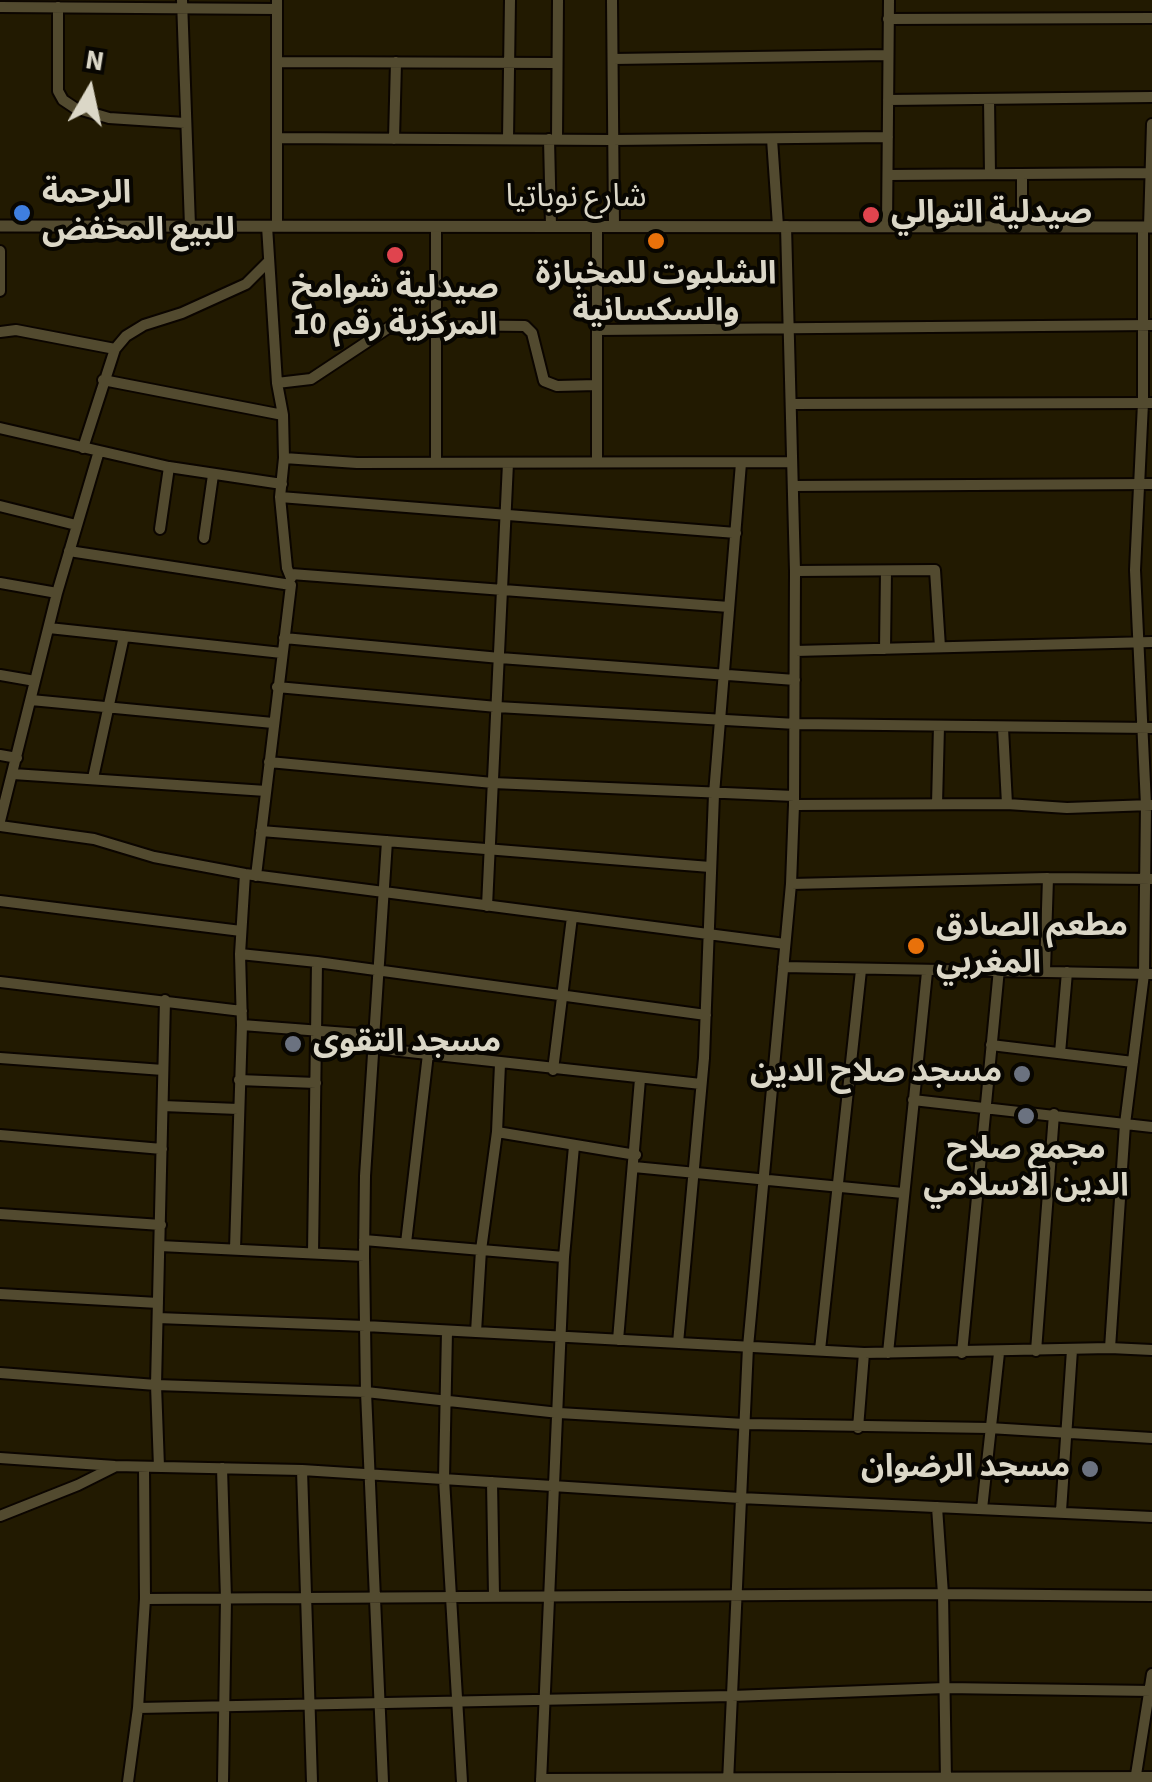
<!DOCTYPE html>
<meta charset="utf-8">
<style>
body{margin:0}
#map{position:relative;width:1152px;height:1782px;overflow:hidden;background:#221a01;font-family:"Source Sans 3",sans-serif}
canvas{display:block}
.north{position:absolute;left:40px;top:40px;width:100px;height:100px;-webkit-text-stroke:8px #080601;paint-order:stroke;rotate:9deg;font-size:28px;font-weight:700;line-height:40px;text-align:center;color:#dbd7c7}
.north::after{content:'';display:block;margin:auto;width:35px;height:45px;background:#dbd7c7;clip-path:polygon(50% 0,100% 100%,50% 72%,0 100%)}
</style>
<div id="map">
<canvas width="1152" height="1782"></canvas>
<div class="north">N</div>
</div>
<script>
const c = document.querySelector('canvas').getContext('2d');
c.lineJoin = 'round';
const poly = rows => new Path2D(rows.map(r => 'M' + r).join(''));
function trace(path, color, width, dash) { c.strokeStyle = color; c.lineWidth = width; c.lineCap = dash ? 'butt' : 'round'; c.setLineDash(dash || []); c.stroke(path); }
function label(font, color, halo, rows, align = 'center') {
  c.font = font + ' "Source Sans 3","Noto Sans Arabic",sans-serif'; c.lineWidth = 8; c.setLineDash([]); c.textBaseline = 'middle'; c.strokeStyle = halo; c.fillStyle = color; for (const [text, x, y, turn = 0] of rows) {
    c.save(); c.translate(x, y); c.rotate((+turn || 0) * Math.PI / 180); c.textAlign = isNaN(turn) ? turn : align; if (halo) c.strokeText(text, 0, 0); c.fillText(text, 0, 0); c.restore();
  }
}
const minor = poly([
 [182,0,190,226],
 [612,0,614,226],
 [0,7,277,9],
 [58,7,58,91,63,100,75,108,109,118,185,123],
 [888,19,1152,18],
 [613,59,888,55],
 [278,62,557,63],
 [989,99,990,174],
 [888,100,1152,97],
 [277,138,612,140,888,137],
 [394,139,396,62],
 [508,139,510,0],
 [549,139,551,226],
 [557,139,558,0],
 [772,139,778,226],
 [1022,174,1022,226],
 [888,175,1151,173],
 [267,226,277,383,283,415,284,458,280,497,287,568,291,578],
 [277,226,277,0],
 [887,226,889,0],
 [1149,227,1152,124],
 [0,251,0,291],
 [597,330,1152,325],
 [0,332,16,330,115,349],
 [103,380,283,415],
 [277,383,311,379,388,328,436,325,525,326,532,333,544,381,557,386,597,385],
 [791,404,1152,403],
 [0,428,169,467,282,484],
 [83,448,115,349,126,336,144,325,182,313,246,284,269,261],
 [284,458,357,463,792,462],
 [597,461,597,226],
 [436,463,436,226],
 [793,486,1152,484],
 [280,497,736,533],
 [0,506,76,525],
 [160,529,169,467],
 [204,538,213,475],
 [69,551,291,585,256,876],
 [795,571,935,570,940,647],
 [291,574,729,607],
 [0,583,57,593],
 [49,628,282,653],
 [284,638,500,658,795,680],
 [885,649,886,571],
 [795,651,1152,642],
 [0,675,35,681],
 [277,687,497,707,796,724,1152,728],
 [31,700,273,723],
 [1003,728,1007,804],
 [0,755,17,758],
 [269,762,493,783,794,796],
 [13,774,266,791],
 [93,778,124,636],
 [937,804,939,726],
 [794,805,1007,804,1067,808,1151,805],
 [0,821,57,593,99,451],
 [0,826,94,839,154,857,245,874,785,944],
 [261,831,710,867],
 [791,884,1048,878,1152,879],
 [0,901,241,931],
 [487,906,508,463],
 [240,954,317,962,706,1015],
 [783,967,1152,974],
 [1045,970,1048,878],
 [0,982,242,1011],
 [242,1025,374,1035],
 [991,1045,1133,1062],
 [373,1048,701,1084],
 [1060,1053,1067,972],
 [0,1058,163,1070],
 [553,1070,572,917],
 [239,1080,316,1083],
 [913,1100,1152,1127],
 [163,1106,238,1109],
 [497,1132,636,1155],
 [0,1135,162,1149],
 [634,1167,903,1193],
 [0,1214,161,1225],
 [364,1240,564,1257],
 [406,1243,428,1054],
 [160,1246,364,1256],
 [235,1249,242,1025,240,954,245,874],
 [313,1253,317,962],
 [0,1294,158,1303],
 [158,1318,365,1326,864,1353,1110,1348,1152,1350],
 [447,1331,444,1479,462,1782],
 [476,1332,481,1250,497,1132,500,1064],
 [618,1340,640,1079],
 [678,1343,704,1058,714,794,741,463],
 [1110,1348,1125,1124,1144,974,1146,805,1135,570,1143,403,1143,227],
 [820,1350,861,970],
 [1036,1351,1054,1114],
 [888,1353,927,972],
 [962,1353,999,969],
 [0,1373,156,1385,366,1392,559,1413,744,1424,989,1428,1152,1438],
 [858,1428,864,1353],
 [0,1458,115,1466,302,1470,740,1498,1152,1517],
 [159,1467,156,1385,165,1000],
 [222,1468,226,1599,223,1782],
 [302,1470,312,1782],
 [492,1482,494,1595],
 [937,1507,943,1594,946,1781],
 [982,1509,999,1353],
 [1061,1511,1072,1350],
 [0,1516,78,1485,114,1467],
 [145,1599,943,1594,1152,1596],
 [138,1708,732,1696,945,1688,1152,1691],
 [541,1779,1152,1777],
 [1135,1781,1152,1674],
 [128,1782,138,1708,145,1599,144,1467],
 [383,1782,366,1392,364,1256,365,1176,387,841],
 [541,1782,564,1257,574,1146],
 [728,1782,748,1347,791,884,794,805,795,571,786,226]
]);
const tertiary = poly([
 [0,226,1152,227]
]);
trace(minor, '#0b0500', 14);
trace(tertiary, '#0b0500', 15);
trace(minor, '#524a2f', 10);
trace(tertiary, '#524a2f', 11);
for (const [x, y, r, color] of [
 [22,213,10,"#3f7fe0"],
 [871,215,10,"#e0444e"],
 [656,241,10,"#e8710a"],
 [395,255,10,"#e0444e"],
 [916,946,10,"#e8710a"],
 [293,1044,10,"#6b7280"],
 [1022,1074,10,"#6b7280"],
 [1026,1116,10,"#6b7280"],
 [1090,1469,10,"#6b7280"]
]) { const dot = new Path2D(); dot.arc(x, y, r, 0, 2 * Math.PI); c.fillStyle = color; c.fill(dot); trace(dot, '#080601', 4); }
label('bold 32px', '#dbd7c7', '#080601', [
 ["الرحمة",42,195],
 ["للبيع المخفض",42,232],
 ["صيدلية التوالي",891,215],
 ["الشلبوت للمخبازة",656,276,"center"],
 ["والسكسانية",656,313,"center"],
 ["صيدلية شوامخ",395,290,"center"],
 ["المركزية رقم 10",395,327,"center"],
 ["مطعم الصادق",936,928],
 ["المغربي",936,965],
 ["مسجد التقوى",313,1044],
 ["مسجد صلاح الدين",1002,1074,"right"],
 ["مجمع صلاح",1026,1151,"center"],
 ["الدين الاسلامي",1026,1188,"center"],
 ["مسجد الرضوان",1070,1469,"right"]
], 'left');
label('32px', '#dbd7c7', '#080601', [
 ["شارع نوباتيا",576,199]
]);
</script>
